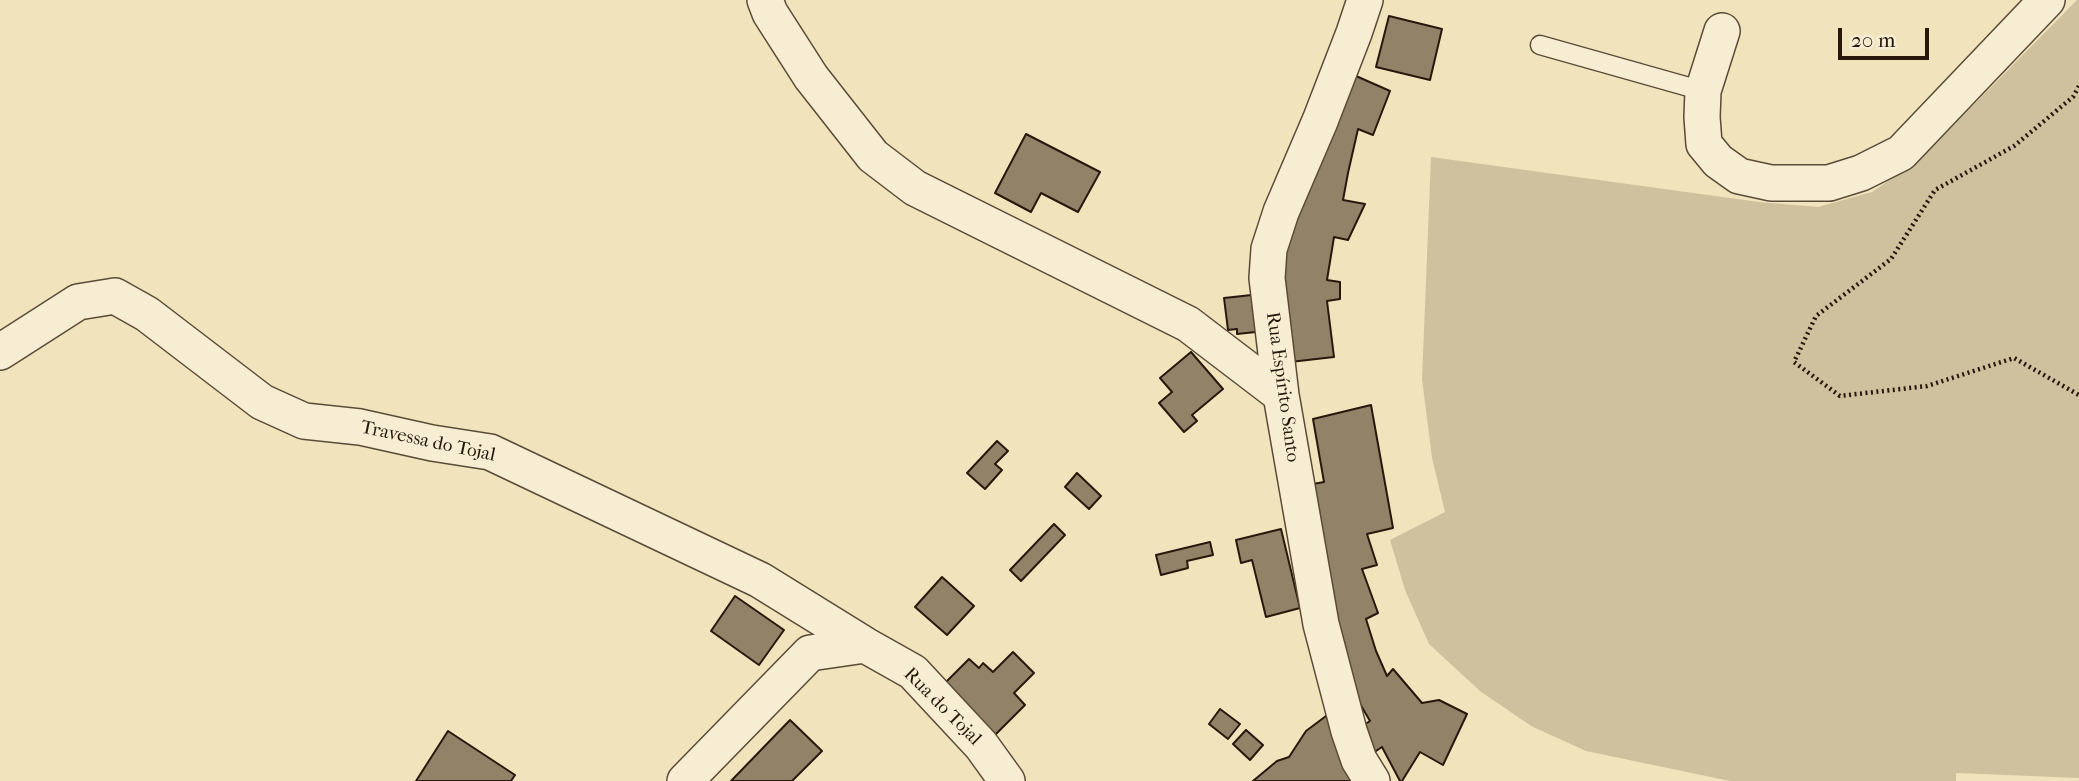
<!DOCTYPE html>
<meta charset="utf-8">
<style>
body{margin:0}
#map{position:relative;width:2079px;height:781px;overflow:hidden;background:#f1e4bc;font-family:"IM FELL French Canon",serif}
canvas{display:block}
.scale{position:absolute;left:1838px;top:28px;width:91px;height:32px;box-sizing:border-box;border:4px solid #28180c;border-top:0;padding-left:9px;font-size:21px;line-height:24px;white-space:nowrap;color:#28180c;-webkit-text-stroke:5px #f6edd3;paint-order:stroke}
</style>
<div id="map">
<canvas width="2079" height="781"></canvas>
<div class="scale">20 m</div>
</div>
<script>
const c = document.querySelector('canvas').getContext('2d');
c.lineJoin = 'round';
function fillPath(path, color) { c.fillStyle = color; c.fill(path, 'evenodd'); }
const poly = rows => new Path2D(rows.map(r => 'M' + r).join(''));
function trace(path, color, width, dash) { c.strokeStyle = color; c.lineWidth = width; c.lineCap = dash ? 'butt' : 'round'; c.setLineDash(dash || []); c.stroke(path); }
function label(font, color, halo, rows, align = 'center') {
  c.font = font + ' "IM FELL French Canon",serif'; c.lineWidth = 7; c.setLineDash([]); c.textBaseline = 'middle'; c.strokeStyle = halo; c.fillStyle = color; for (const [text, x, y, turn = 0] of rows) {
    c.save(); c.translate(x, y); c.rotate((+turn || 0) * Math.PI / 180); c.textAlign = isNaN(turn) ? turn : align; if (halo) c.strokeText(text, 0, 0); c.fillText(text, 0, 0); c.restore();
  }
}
fillPath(poly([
 [2077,0,2079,0,2079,778,1956,773,1956,781,1730,781,1586,751,1531,726,1480,691,1429,644,1405,590,1390,540,1445,512,1432,458,1422,379,1431,157,1759,202,1818,207,1872,192,1921,158]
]), '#cfc19e');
const building = poly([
 [1389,16,1442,29,1430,80,1376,67,1389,16],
 [1356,76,1390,91,1373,135,1358,129,1348,173,1343,200,1365,204,1348,240,1334,237,1327,280,1340,282,1340,299,1327,301,1334,357,1290,362,1283,262,1290,229,1356,76],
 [1026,134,1100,172,1078,212,1041,193,1031,212,995,193,1026,134],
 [1261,294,1265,331,1237,334,1237,329,1228,330,1224,298,1261,294],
 [1191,352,1223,389,1192,415,1197,421,1184,432,1159,403,1172,392,1160,378,1191,352],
 [1371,405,1393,528,1367,534,1377,565,1362,569,1378,613,1366,619,1376,651,1387,676,1393,669,1422,703,1439,700,1467,714,1443,765,1420,752,1402,781,1400,781,1382,747,1370,755,1359,728,1370,721,1359,702,1343,660,1313,484,1324,482,1313,419,1371,405],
 [997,441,1008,451,995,464,1002,470,985,489,967,473,997,441],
 [1077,473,1101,496,1089,509,1065,487,1077,473],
 [1054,524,1065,535,1021,581,1010,570,1054,524],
 [1281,529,1300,608,1266,617,1252,560,1241,563,1236,540,1281,529],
 [1210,542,1213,555,1187,561,1188,568,1161,575,1156,555,1210,542],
 [942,577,974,606,947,635,915,607,942,577],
 [735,596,784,630,759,665,711,631,735,596],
 [1013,652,1034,673,1014,693,1025,705,993,737,942,686,969,659,979,668,983,663,993,672,1013,652],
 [1220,709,1240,724,1228,739,1209,724,1220,709],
 [1326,716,1346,754,1357,781,1253,781,1277,761,1289,757,1306,731,1326,716],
 [790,720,822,751,792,781,731,781,790,720],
 [1246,730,1263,745,1250,760,1233,744,1246,730],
 [448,731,515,775,511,781,416,781,448,731]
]);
fillPath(building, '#918268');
trace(building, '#28180c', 2);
const lane = poly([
 [1540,45,1703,91]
]);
const street = poly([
 [765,0,770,13,811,77,873,156,915,188,1188,324,1281,395],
 [1365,0,1354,33,1320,121,1281,212,1269,249,1267,278,1281,395,1321,624,1349,731,1359,760,1372,781],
 [1722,31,1703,91,1702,117,1704,144,1718,161,1739,176,1771,183,1829,183,1861,173,1901,153,2047,0],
 [0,352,78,302,115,296,147,314,262,402,304,421,360,427,432,443,490,452,760,580,865,645,913,672,981,745,1007,781],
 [685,781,810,653,865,645]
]);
trace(lane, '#5a4b38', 21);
trace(street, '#5a4b38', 38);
trace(poly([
 [2079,86,2073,97,2014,146,1935,190,1891,259,1816,316,1794,362,1840,396,1927,386,2014,358,2079,395]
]), '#28180c', 4.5, [2, 3.5]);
trace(lane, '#f6edd3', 18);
trace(street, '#f6edd3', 35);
label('19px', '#28180c', '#f6edd3', [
 ["Rua Espírito Santo",1282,387,82],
 ["Travessa do Tojal",428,442,12],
 ["Rua do Tojal",942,707,45]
]);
</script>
